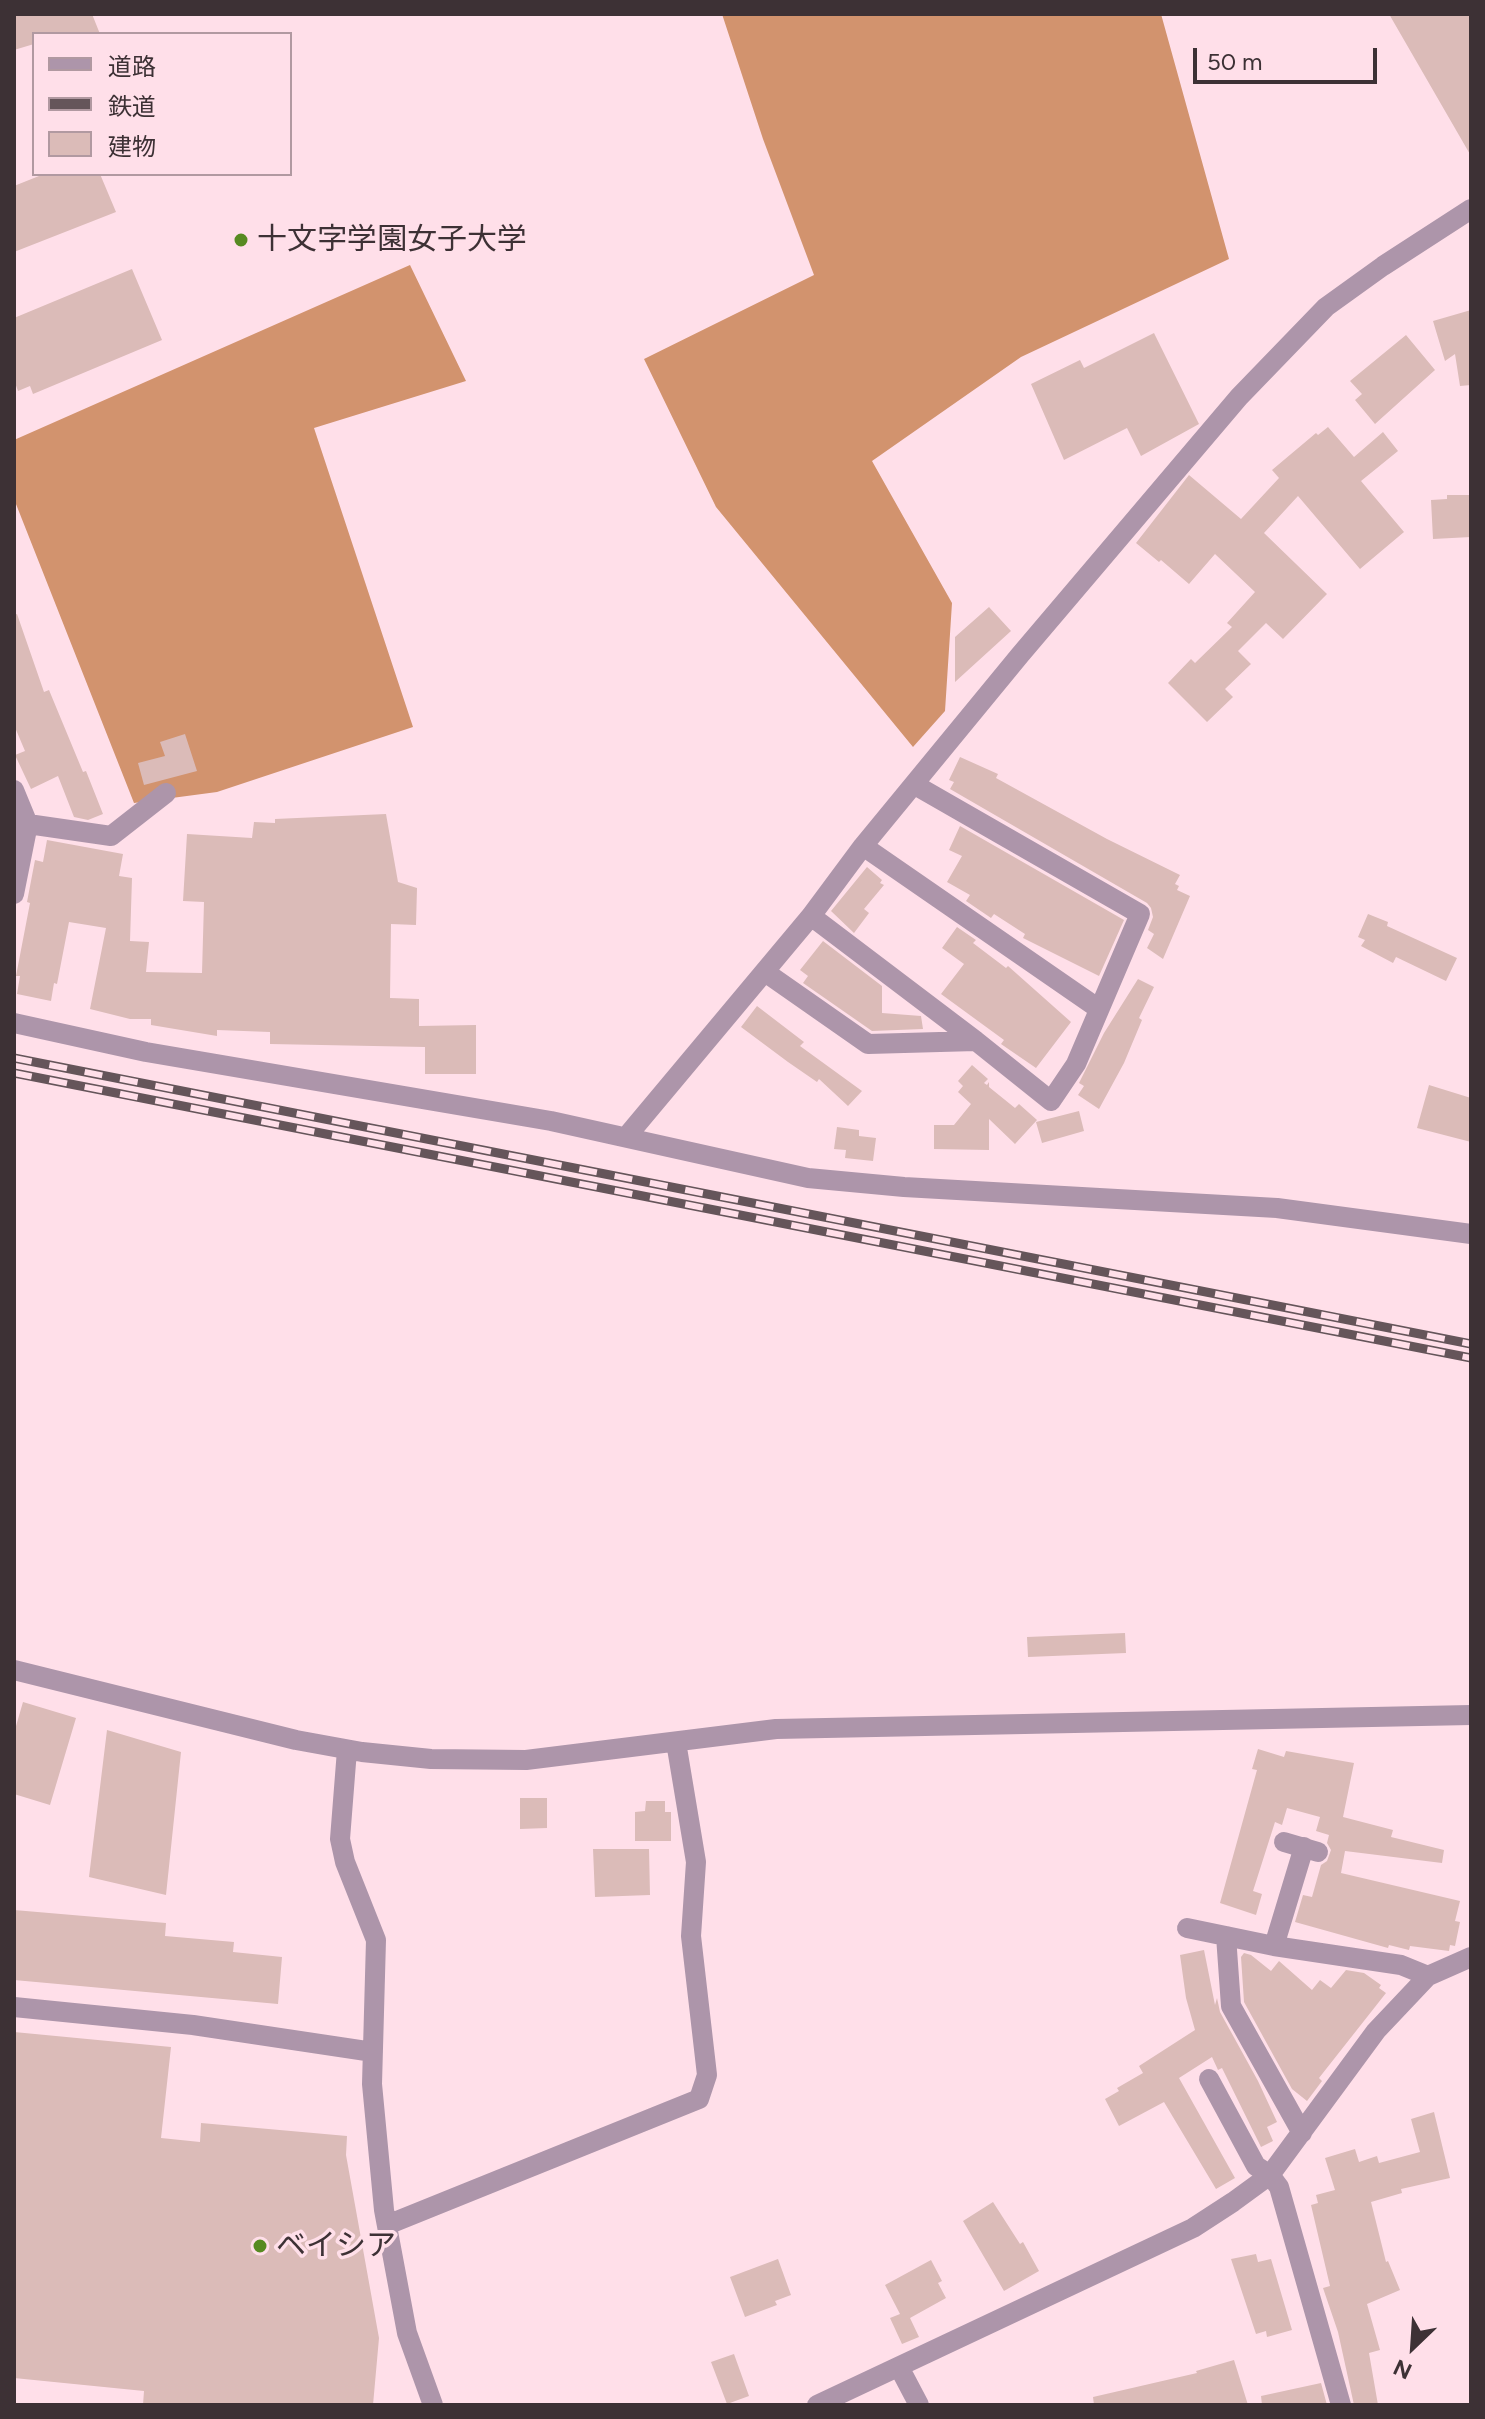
<!DOCTYPE html>
<meta charset="utf-8">
<style>
body{margin:0}
#map{position:relative;width:1485px;height:2419px;overflow:hidden;background:#ffdfe9;font-family:Figtree,"Noto Sans JP",sans-serif}
canvas{display:block}
.frame{position:absolute;inset:0;border:16px solid #3d3135;pointer-events:none}
.legend{position:absolute;left:32px;top:32px;width:260px;height:144px;box-sizing:border-box;background:#ffdfe9;border:2px solid #b199a1;margin:0;padding:10px 14px;list-style:none;font-size:24px;color:#3d3135}
.legend li{display:flex;align-items:center;gap:16px;height:40px}
.legend b{width:40px;border:2px solid #b199a1}
.north{position:absolute;left:1373px;top:2307px;width:80px;height:80px;-webkit-text-stroke:6px #ffdfe9;paint-order:stroke;rotate:205deg;font-size:22px;font-weight:700;line-height:32px;text-align:center;color:#3d3135}
.north::after{content:'';display:block;margin:auto;width:28px;height:36px;background:#3d3135;clip-path:polygon(50% 0,100% 100%,50% 72%,0 100%)}
.scale{position:absolute;left:1193px;top:48px;width:184px;height:36px;box-sizing:border-box;border:4px solid #3d3135;border-top:0;padding-left:10px;font-size:24px;line-height:28px;white-space:nowrap;color:#3d3135;-webkit-text-stroke:6px #ffdfe9;paint-order:stroke}
</style>
<div id="map">
<canvas width="1485" height="2419"></canvas>
<div class="frame"></div>
<ul class="legend">
<li><b style="height:10px;background:#ad95aa"></b>道路</li>
<li><b style="height:10px;background:#65555a"></b>鉄道</li>
<li><b style="height:22px;background:#dbbbb8"></b>建物</li>
</ul>
<div class="north">N</div>
<div class="scale">50 m</div>
</div>
<script>
const c = document.querySelector('canvas').getContext('2d');
c.lineJoin = 'round';
function fillPath(path, color) { c.fillStyle = color; c.fill(path, 'evenodd'); }
const poly = rows => new Path2D(rows.map(r => 'M' + r).join(''));
function trace(path, color, width, dash) { c.strokeStyle = color; c.lineWidth = width; c.lineCap = dash ? 'butt' : 'round'; c.setLineDash(dash || []); c.stroke(path); }
function label(font, color, halo, rows, align = 'center') {
  c.font = font + ' Figtree,"Noto Sans JP",sans-serif'; c.lineWidth = 7; c.setLineDash([]); c.textBaseline = 'middle'; c.strokeStyle = halo; c.fillStyle = color; for (const [text, x, y, turn = 0] of rows) {
    c.save(); c.translate(x, y); c.rotate((+turn || 0) * Math.PI / 180); c.textAlign = isNaN(turn) ? turn : align; if (halo) c.strokeText(text, 0, 0); c.fillText(text, 0, 0); c.restore();
  }
}
fillPath(poly([
 [722,14,1161,14,1229,259,1021,357,872,461,952,603,945,711,913,747,716,507,644,359,814,275,763,139],
 [410,265,466,381,314,428,413,727,217,792,134,803,14,499,14,440]
]), '#d2936e');
fillPath(poly([
 [14,14,92,14,100,34,34,34,34,44,14,50],
 [1389,14,1471,14,1471,156],
 [44,174,100,174,116,212,14,252,14,186],
 [132,269,162,340,33,394,30,386,18,391,14,380,14,318],
 [1471,310,1471,385,1460,386,1455,354,1445,361,1433,321],
 [1154,333,1199,424,1141,456,1127,428,1064,460,1031,384,1080,360,1084,368],
 [1406,335,1435,370,1375,424,1355,400,1362,394,1350,381],
 [1328,427,1354,457,1383,432,1398,451,1361,481,1404,532,1360,569,1298,496,1264,533,1327,594,1283,639,1266,623,1238,651,1251,664,1225,689,1233,697,1207,722,1168,683,1191,659,1195,663,1232,627,1227,623,1255,592,1215,554,1189,584,1161,560,1159,562,1136,543,1189,475,1241,519,1279,478,1272,470,1316,433,1318,435],
 [1447,495,1471,495,1471,537,1433,539,1431,500,1447,499],
 [989,607,1011,631,955,682,955,637],
 [17,614,44,692,49,690,83,772,86,771,103,814,88,820,74,817,58,776,31,789,15,755,25,751,14,725,14,615],
 [185,734,197,771,144,785,138,763,165,756,160,742],
 [960,757,998,774,996,778,1107,839,1180,875,1175,884,1179,886,1177,890,1190,896,1163,959,1147,948,1154,934,1148,930,1153,917,1151,908,1147,903,950,789,954,782,949,780],
 [386,814,398,882,417,888,416,925,391,924,390,998,419,999,419,1026,476,1025,476,1074,425,1074,425,1047,270,1044,270,1032,217,1030,217,1036,151,1025,151,1019,130,1019,90,1009,106,928,69,922,57,984,54,983,51,1001,17,994,20,976,16,976,30,903,27,902,35,860,43,862,47,840,123,854,119,876,132,878,130,941,149,942,146,972,202,973,204,902,183,901,187,834,252,838,254,822,275,823,275,819],
 [960,826,1124,920,1099,976,1023,938,1025,934,994,914,991,918,966,901,970,895,947,882,962,856,949,850],
 [867,867,882,880,880,883,884,885,864,909,869,913,854,933,831,911],
 [1368,914,1388,922,1387,926,1457,958,1446,981,1396,957,1393,963,1361,946,1365,940,1358,937],
 [957,927,976,940,973,943,1006,968,1008,966,1071,1022,1036,1068,1001,1044,1004,1040,941,994,964,964,942,948],
 [823,941,882,986,882,1013,921,1016,923,1029,872,1031,803,983,808,976,800,970],
 [1138,979,1154,987,1139,1018,1142,1020,1124,1063,1099,1109,1078,1095,1084,1086,1079,1083,1104,1033],
 [757,1006,804,1042,800,1046,862,1091,848,1106,819,1079,817,1082,788,1062,741,1027],
 [972,1065,988,1079,984,1083,987,1085,989,1082,989,1087,1015,1108,1019,1104,1037,1120,1015,1144,989,1119,989,1150,934,1149,934,1125,954,1125,971,1104,958,1092,963,1086,958,1081],
 [1429,1085,1471,1098,1471,1142,1417,1128],
 [1079,1111,1084,1131,1042,1143,1036,1122],
 [837,1127,859,1130,859,1136,876,1138,873,1161,845,1158,846,1150,834,1149],
 [1125,1633,1126,1653,1028,1657,1027,1637],
 [23,1702,76,1718,50,1805,14,1794,14,1733],
 [107,1730,181,1752,166,1895,89,1877],
 [1258,1749,1284,1757,1286,1751,1354,1763,1343,1817,1393,1830,1391,1837,1444,1850,1442,1863,1345,1851,1341,1873,1460,1901,1455,1921,1460,1922,1455,1946,1450,1945,1449,1951,1410,1946,1409,1950,1389,1945,1388,1948,1295,1922,1303,1895,1312,1897,1321,1865,1327,1861,1331,1850,1327,1843,1329,1835,1316,1831,1320,1817,1287,1808,1282,1825,1275,1822,1253,1891,1262,1894,1256,1915,1220,1903,1257,1770,1252,1769],
 [520,1798,547,1798,547,1828,520,1829],
 [646,1801,665,1801,665,1812,671,1812,671,1841,635,1841,635,1812,645,1811],
 [593,1849,649,1849,650,1895,595,1897],
 [14,1910,166,1923,165,1936,234,1942,233,1952,282,1957,278,2004,14,1980],
 [1204,1950,1215,2005,1217,1998,1220,2012,1258,2081,1277,2122,1267,2127,1273,2141,1261,2147,1222,2068,1218,2070,1212,2057,1179,2078,1235,2178,1216,2189,1164,2102,1119,2126,1105,2099,1119,2091,1117,2088,1143,2073,1139,2066,1195,2030,1186,1998,1180,1955],
 [1244,1953,1251,1955,1271,1971,1279,1961,1312,1990,1320,1980,1331,1988,1346,1970,1364,1973,1381,1985,1379,1988,1386,1993,1319,2078,1322,2081,1307,2101,1292,2089,1244,2002,1241,1957],
 [14,2032,171,2047,161,2138,200,2142,201,2123,347,2136,346,2155,379,2338,373,2405,143,2405,144,2391,14,2378],
 [1434,2112,1450,2178,1401,2189,1402,2193,1371,2202,1386,2262,1388,2261,1400,2290,1367,2304,1380,2350,1369,2353,1378,2405,1354,2405,1338,2332,1323,2288,1330,2286,1311,2205,1318,2203,1316,2195,1335,2190,1325,2158,1355,2149,1359,2162,1377,2156,1379,2163,1420,2152,1411,2119],
 [993,2202,1020,2244,1023,2242,1039,2271,1004,2291,963,2221],
 [1256,2254,1258,2262,1271,2259,1292,2330,1267,2337,1266,2331,1256,2334,1231,2259],
 [778,2259,791,2295,775,2301,777,2305,745,2317,730,2277],
 [931,2260,942,2281,938,2283,946,2298,910,2318,919,2337,902,2344,890,2318,900,2314,885,2285],
 [734,2354,749,2396,727,2404,711,2362],
 [1234,2360,1248,2405,1094,2405,1093,2397,1197,2373,1196,2371],
 [1321,2383,1327,2405,1262,2405,1261,2396]
]), '#dbbbb8');
trace(poly([
 [14,790,28,824,14,894],
 [14,828,28,824,111,836,166,793],
 [863,846,1099,1009],
 [811,916,976,1041,1051,1101,1076,1064,1140,914,915,785],
 [765,972,868,1044,976,1041],
 [14,1023,146,1052,551,1121,808,1178,904,1187,1277,1208,1471,1234],
 [627,1136,811,916,863,846,1020,655,1239,397,1326,307,1383,266,1471,209],
 [14,1670,296,1740,362,1752,431,1759,526,1760,776,1729,1471,1715],
 [347,1750,340,1839,345,1862,376,1940,372,2084,384,2210,407,2333,433,2405],
 [1284,1842,1318,1852],
 [1187,1928,1274,1946,1401,1965,1428,1976],
 [1226,1936,1231,2006,1302,2133],
 [1274,1946,1304,1847],
 [14,2007,193,2025,373,2052],
 [1209,2079,1256,2166,1270,2175,1279,2187,1341,2405],
 [387,2225,699,2099,707,2075,691,1936,696,1862,676,1742],
 [899,2367,919,2405],
 [817,2405,1193,2228,1233,2202,1270,2175,1376,2031,1428,1976,1471,1957]
]), '#ad95aa', 20);
const rail = poly([
 [14,1058,1471,1344],
 [14,1073,1471,1358]
]);
trace(rail, '#65555a', 9);
trace(rail, '#ffdfe9', 6, [18]);
for (const [x, y, r, color] of [
 [241,240,8,"#578a21"],
 [260,2246,8,"#578a21"]
]) { const dot = new Path2D(); dot.arc(x, y, r, 0, 2 * Math.PI); c.fillStyle = color; c.fill(dot); trace(dot, '#ffdfe9', 3); }
label('30px', '#3d3135', '#ffdfe9', [
 ["十文字学園女子大学",257,240],
 ["ベイシア",276,2246]
], 'left');
</script>
